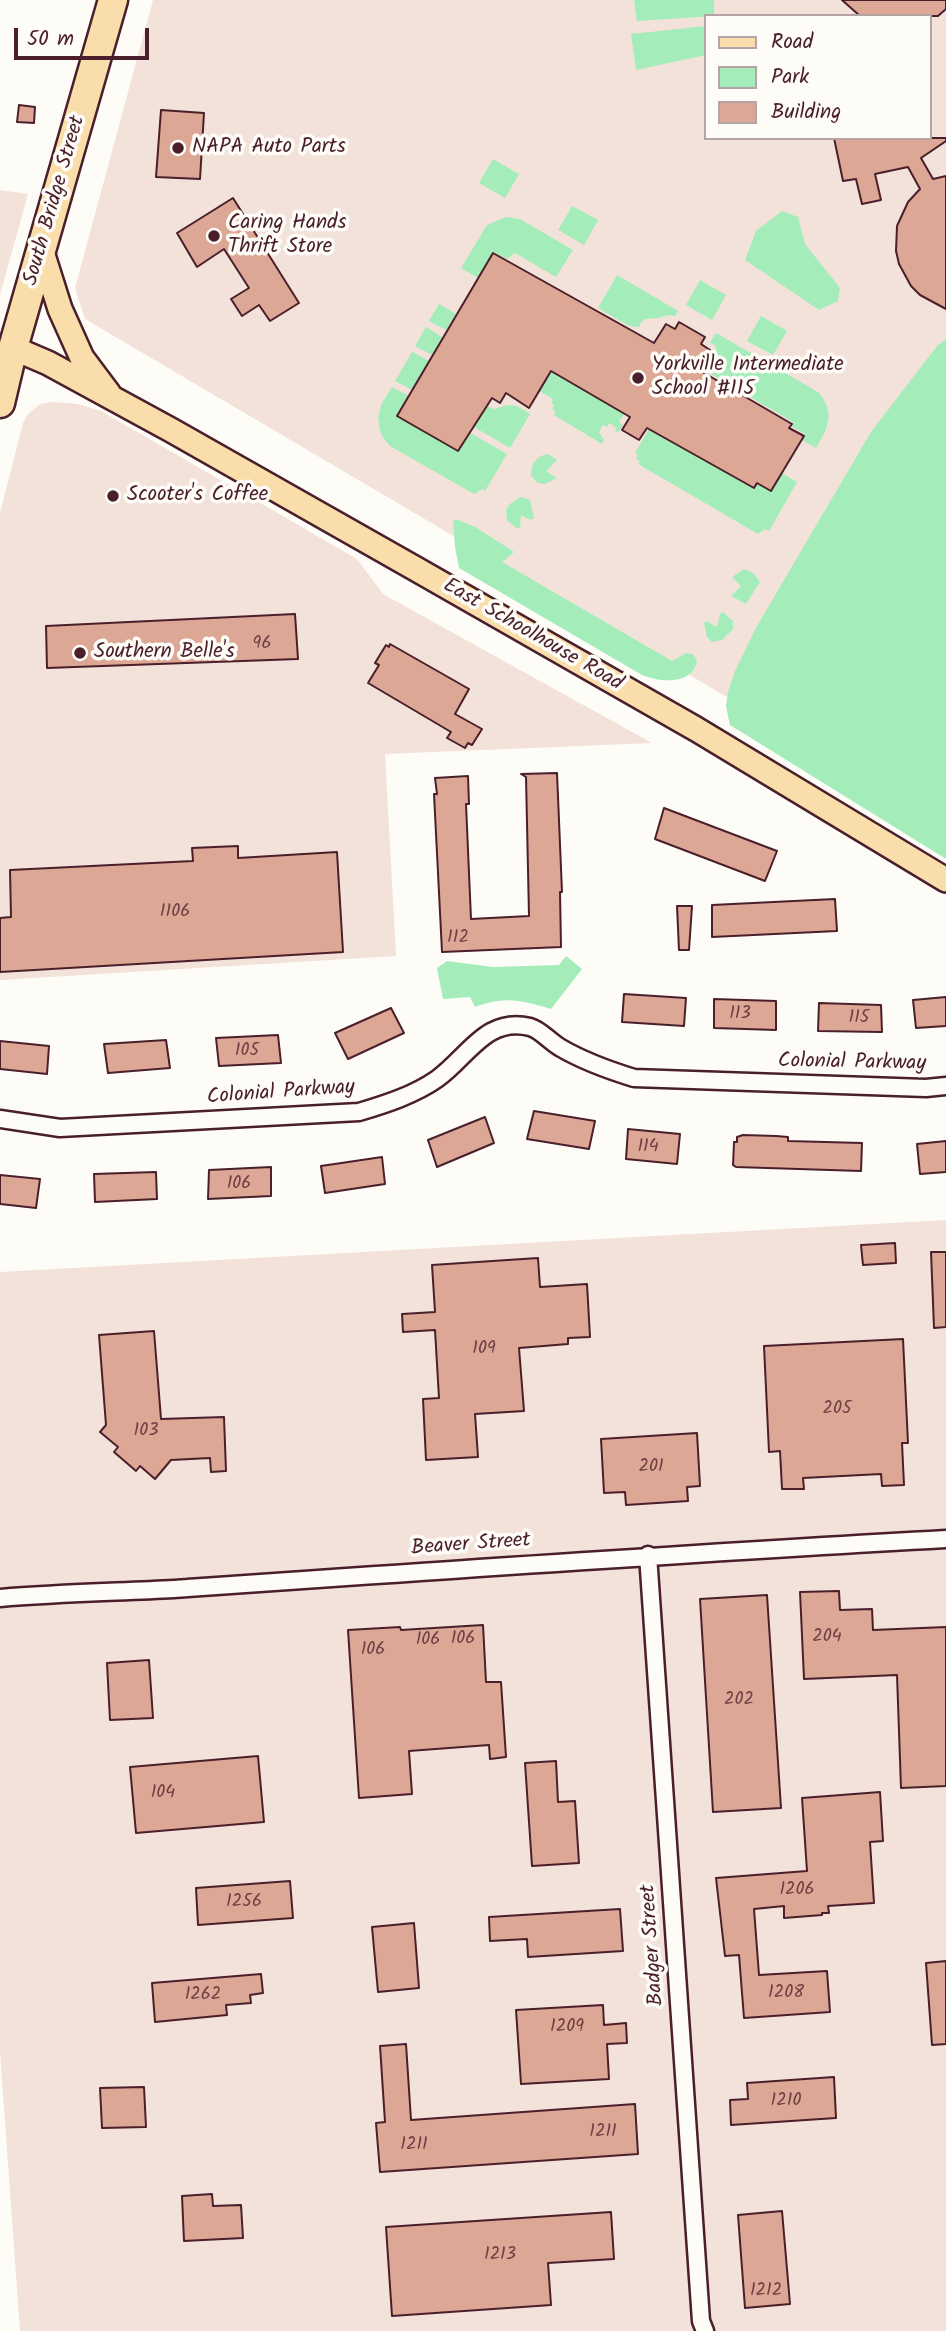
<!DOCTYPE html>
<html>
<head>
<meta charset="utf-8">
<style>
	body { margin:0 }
	#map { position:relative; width:946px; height:2331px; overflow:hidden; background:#fdfcf7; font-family:Kalam,sans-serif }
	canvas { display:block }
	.legend { position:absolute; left:704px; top:14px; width:228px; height:126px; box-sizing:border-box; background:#fdfcf7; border:2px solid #b5a4a5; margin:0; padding:9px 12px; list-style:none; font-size:21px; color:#4a1f2b }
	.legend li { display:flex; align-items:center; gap:14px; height:35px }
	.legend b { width:35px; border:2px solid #b5a4a5 }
	.scale { position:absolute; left:14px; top:28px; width:135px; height:32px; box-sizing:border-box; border:4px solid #4a1f2b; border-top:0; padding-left:9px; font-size:21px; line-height:24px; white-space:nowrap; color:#4a1f2b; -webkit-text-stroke:5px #fdfcf7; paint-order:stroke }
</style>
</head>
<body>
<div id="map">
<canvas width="946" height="2331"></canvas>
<ul class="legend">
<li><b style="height:9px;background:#f9deab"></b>Road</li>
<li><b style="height:19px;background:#a4edbb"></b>Park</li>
<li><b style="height:19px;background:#dda795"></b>Building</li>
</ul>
<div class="scale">50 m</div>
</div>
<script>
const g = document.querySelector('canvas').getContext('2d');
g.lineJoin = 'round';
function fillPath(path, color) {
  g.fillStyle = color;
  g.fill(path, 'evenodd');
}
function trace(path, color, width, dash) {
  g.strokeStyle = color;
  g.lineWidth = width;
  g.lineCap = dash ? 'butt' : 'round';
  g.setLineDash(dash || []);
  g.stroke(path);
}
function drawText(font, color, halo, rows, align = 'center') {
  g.font = font + ' Kalam,sans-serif';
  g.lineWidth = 7;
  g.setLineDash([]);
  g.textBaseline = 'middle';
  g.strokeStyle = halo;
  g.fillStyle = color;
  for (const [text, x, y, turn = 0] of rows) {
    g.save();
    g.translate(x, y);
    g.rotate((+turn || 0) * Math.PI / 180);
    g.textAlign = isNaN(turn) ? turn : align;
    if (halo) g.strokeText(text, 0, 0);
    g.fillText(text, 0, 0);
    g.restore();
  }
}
const built = new Path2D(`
	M153 0H946V826L85 319 75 288ZM706 16H930V138H706Z
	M0 190 28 194 0 295Z
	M54 402 78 404 101 411 357 559 383 594 652 743 385 754 396 956 0 980V513L23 423 28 414 40 404Z
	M946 1220V2331H20L0 2052V1272Z`);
const green = new Path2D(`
	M634 0H714V16L637 21Z
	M706 26V55L636 70 631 34Z
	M493 159 519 174 505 198 479 183Z
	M572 206 598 220 584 245 558 230Z
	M782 211 798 217 805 244 840 288 838 301 819 310 745 260 756 231Z
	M506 217 520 219 573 250 556 277 515 253 507 259 493 252 478 278 461 268 487 225Z
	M617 275 678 311 675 316C667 314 666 316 658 318 649 320 644 315 639 327L629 326 598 308Z
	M700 280 726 295 712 320 686 305Z
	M439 304 456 314 446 330 429 321Z
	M761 316 787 331 773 355 747 341Z
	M426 327 442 337 432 355 415 346Z
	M716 333 818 392C836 412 828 428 816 448L802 440 805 434 791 426 793 422 704 370 716 351V346L710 343Z
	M946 339V859L730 725 726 706 728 692 735 671 757 626 871 432 937 346Z
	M412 352 429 361 412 390 395 381Z
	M542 366 624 414 619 422 623 425 618 433 615 431 616 428 609 423 607 427 603 425 599 432 604 440 602 444 554 415 555 411 552 409 554 405 551 403 553 399 530 386Z
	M392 387 409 396 458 451 470 433 507 454 485 491 482 489 474 494 390 446 384 439 380 431 378 417 382 403Z
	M507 405 517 406 530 414 510 448 474 427 486 406 495 409Z
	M649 429 754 488 757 483 771 491 782 473 797 482 769 531 765 529 758 534 638 464 640 461 636 459 638 455 635 453Z
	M548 454 557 460 546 471 557 478 545 484 538 483 531 476C531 464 536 456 548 454Z
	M521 497 530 500 534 518 531 520 521 515 520 527 517 529 507 520 506 510 511 503Z
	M456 519 475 527 513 551V553L502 562 672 661 686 653 693 654 697 661C692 686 660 682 642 675L459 568 455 547 453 522Z
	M744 569 753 573 760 582 746 604 731 596 741 586 732 577Z
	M723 612 733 621V629L722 640 712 642 707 637 704 623 706 621 717 627 720 614Z
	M566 956 582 969 551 1009C521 1000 505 996 475 1007L470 997 443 999 437 968 447 961 493 967 559 965Z`);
const building = new Path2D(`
	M842 0H946V9L938 16H860Z
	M19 105 35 107 34 123 17 122Z
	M161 110 204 113 200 179 156 177Z
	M834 138H946V141L921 158 933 179 946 176V309L920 295 911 286 899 264 896 251 897 226 908 202 920 189 908 167 875 174 881 200 862 204 856 179 843 181Z
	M233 198 299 303 270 321 259 305 242 316 231 299 249 288 224 249 197 267 177 233Z
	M493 253 654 343 666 324 675 329 679 322 705 337 701 344 710 350 699 370 792 424 789 428 804 436 771 491 757 483 754 488 647 428 639 440 622 430 630 417 551 371 529 408 506 393 500 403 492 398 458 451 397 416Z
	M295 614 298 659 47 668 46 626Z
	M390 644 469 689 455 714 482 729 472 745 468 743 465 748 447 738 451 732 368 683 379 665 375 663 386 645 389 647Z
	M557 773 562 892H560L561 947 442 952 434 794H437L435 778 468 776 469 804H466L471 919 529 916 526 777 521 774Z
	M664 808 777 851 765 881 655 839Z
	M238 846V858L337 852 343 952 0 972V918L11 917 10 870 193 861 192 848Z
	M835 899 837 931 712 937V905Z
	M677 906H692L689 950H679Z
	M624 994 686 998 684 1026 622 1022Z
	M946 997V1026L916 1028 913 1000Z
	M714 999 776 1001V1030L714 1028Z
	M819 1003 881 1005 882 1032 818 1031Z
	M391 1008 404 1033 348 1059 335 1033Z
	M278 1035 281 1063 219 1066 216 1038Z
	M166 1040 170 1068 108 1073 104 1044Z
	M0 1041 49 1046 47 1074 0 1069Z
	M534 1111 595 1121 589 1149 527 1139Z
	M485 1117 494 1143 437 1167 428 1140Z
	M628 1129 680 1134 677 1164 626 1159Z
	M743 1135 776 1136 788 1137V1141L862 1143 861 1171 736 1167 733 1165 734 1142H737V1137Z
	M946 1141V1172L920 1174 917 1144Z
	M382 1157 385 1184 325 1193 321 1166Z
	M271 1167V1196L208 1199 209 1170Z
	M156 1172 157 1199 95 1202 94 1174Z
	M0 1175 40 1179 36 1208 0 1204Z
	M895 1243 896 1263 863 1265 861 1245Z
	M931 1252H946V1327L934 1328Z
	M538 1258 540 1287 587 1284 590 1337 568 1338V1344L519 1348 524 1411 475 1414 478 1457 426 1460 423 1399 439 1398 435 1330 403 1332 402 1314 435 1312 432 1265Z
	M154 1331 161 1419 224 1417 226 1471 211 1472 210 1458 171 1460 155 1479 140 1466 136 1471 114 1452 118 1447 100 1432 106 1425 99 1335Z
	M903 1339 908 1443H902L904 1485 882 1486 881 1474 803 1478 804 1489H782L780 1451 769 1452 764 1346Z
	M697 1433 700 1486 687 1487 688 1501 626 1505 625 1492 604 1493 601 1439Z
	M839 1591 840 1610 872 1609 873 1630 946 1627V1786L901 1788 897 1675 804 1679 800 1592Z
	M767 1595 781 1808 713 1812 700 1599Z
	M483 1625 486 1682H501L506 1757 490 1759 489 1745 409 1751 412 1794 359 1798 348 1630 400 1627 401 1630Z
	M149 1660 153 1718 110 1720 107 1663Z
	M258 1756 264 1822 136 1833 130 1767Z
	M556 1761 558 1802 575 1801 579 1863 532 1866 525 1763Z
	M880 1792 883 1841 870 1842 874 1903 828 1906 829 1913H822V1915L784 1918V1906L754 1909 759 1975 827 1971 830 2012 744 2018 739 1955 725 1956 716 1878 807 1871 802 1798Z
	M290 1881 293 1918 198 1925 196 1888Z
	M620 1909 623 1951 528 1957 527 1939 490 1941 489 1917Z
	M414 1923 419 1988 378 1992 372 1927Z
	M946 1961V2044L932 2045 926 1963Z
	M261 1974 263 1993 250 1995 251 2003 226 2005 227 2015 155 2022 152 1983Z
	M603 2005 604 2025 626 2023 627 2043 607 2044 609 2079 521 2084 516 2010Z
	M406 2044 411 2120 635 2104 638 2154 380 2172 376 2123 385 2122 380 2046Z
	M834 2077 836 2118 731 2125 730 2100 748 2099 747 2083Z
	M144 2087 146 2127 102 2128 100 2088Z
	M212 2194 213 2206 241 2205 243 2238 184 2241 182 2196Z
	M782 2211 790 2304 745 2308 738 2215Z
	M611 2212 614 2259 548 2263 551 2305 392 2316 386 2227Z`);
const street = new Path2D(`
	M0 1119 60 1128 359 1112C386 1104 414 1095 437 1079 468 1057 486 1016 530 1027 541 1030 550 1042 561 1048 585 1062 608 1070 634 1078L926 1088 946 1086
	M648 1555 701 2321 705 2331
	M0 1598C58 1593 116 1592 174 1589 432 1571 689 1553 946 1539`);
const primary = new Path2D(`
	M42 252 60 309 82 358 109 394
	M13 348 48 363 171 430 416 569 696 729 946 880`);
const highway = new Path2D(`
	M0 403 13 348 113 0`);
const markers = [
	[178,148,7,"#4a1f2b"],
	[214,236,7,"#4a1f2b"],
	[638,378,7,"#4a1f2b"],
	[113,496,7,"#4a1f2b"],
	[80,653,7,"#4a1f2b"]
];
const numberNames = [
	["96",262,645],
	["1106",175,913],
	["112",458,939],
	["113",740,1015],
	["115",859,1019],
	["105",247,1052],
	["114",648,1148],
	["106",239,1185],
	["109",484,1350],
	["205",837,1410],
	["103",146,1432],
	["201",651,1468],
	["204",827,1638],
	["106",463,1640],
	["106",428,1641],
	["106",373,1651],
	["202",739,1701],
	["104",163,1794],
	["1206",797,1891],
	["1256",244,1903],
	["1208",786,1994],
	["1262",203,1996],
	["1209",567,2028],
	["1210",786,2102],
	["1211",603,2133],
	["1211",414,2146],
	["1213",500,2256],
	["1212",766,2292]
];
const poiNames = [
	["NAPA Auto Parts",192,148],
	["Caring Hands",228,224],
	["Thrift Store",228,248],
	["Yorkville Intermediate",652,366],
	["School #115",652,390],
	["Scooter's Coffee",127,496],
	["Southern Belle's",94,653]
];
const streetNames = [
	["South Bridge Street",56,201,-74],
	["East Schoolhouse Road",532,636,30],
	["Colonial Parkway",852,1064,1],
	["Colonial Parkway",281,1094,-4],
	["Beaver Street",471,1546,-4],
	["Badger Street",654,1945,-94]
];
fillPath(built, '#f3e2da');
fillPath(green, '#a4edbb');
fillPath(building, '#dda795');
trace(building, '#4a1f2b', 2);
trace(street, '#4a1f2b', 21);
trace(primary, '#4a1f2b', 28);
trace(highway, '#4a1f2b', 33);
trace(street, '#fdfcf7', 16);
trace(primary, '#f9deab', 23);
trace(highway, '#f9deab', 28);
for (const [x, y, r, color] of markers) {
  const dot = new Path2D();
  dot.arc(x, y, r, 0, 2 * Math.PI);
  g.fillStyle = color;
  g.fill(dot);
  trace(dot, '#fdfcf7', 2.5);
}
drawText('18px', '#6f4146', null, numberNames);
drawText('21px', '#4a1f2b', '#fdfcf7', poiNames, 'left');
drawText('21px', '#4a1f2b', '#fdfcf7', streetNames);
</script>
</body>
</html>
